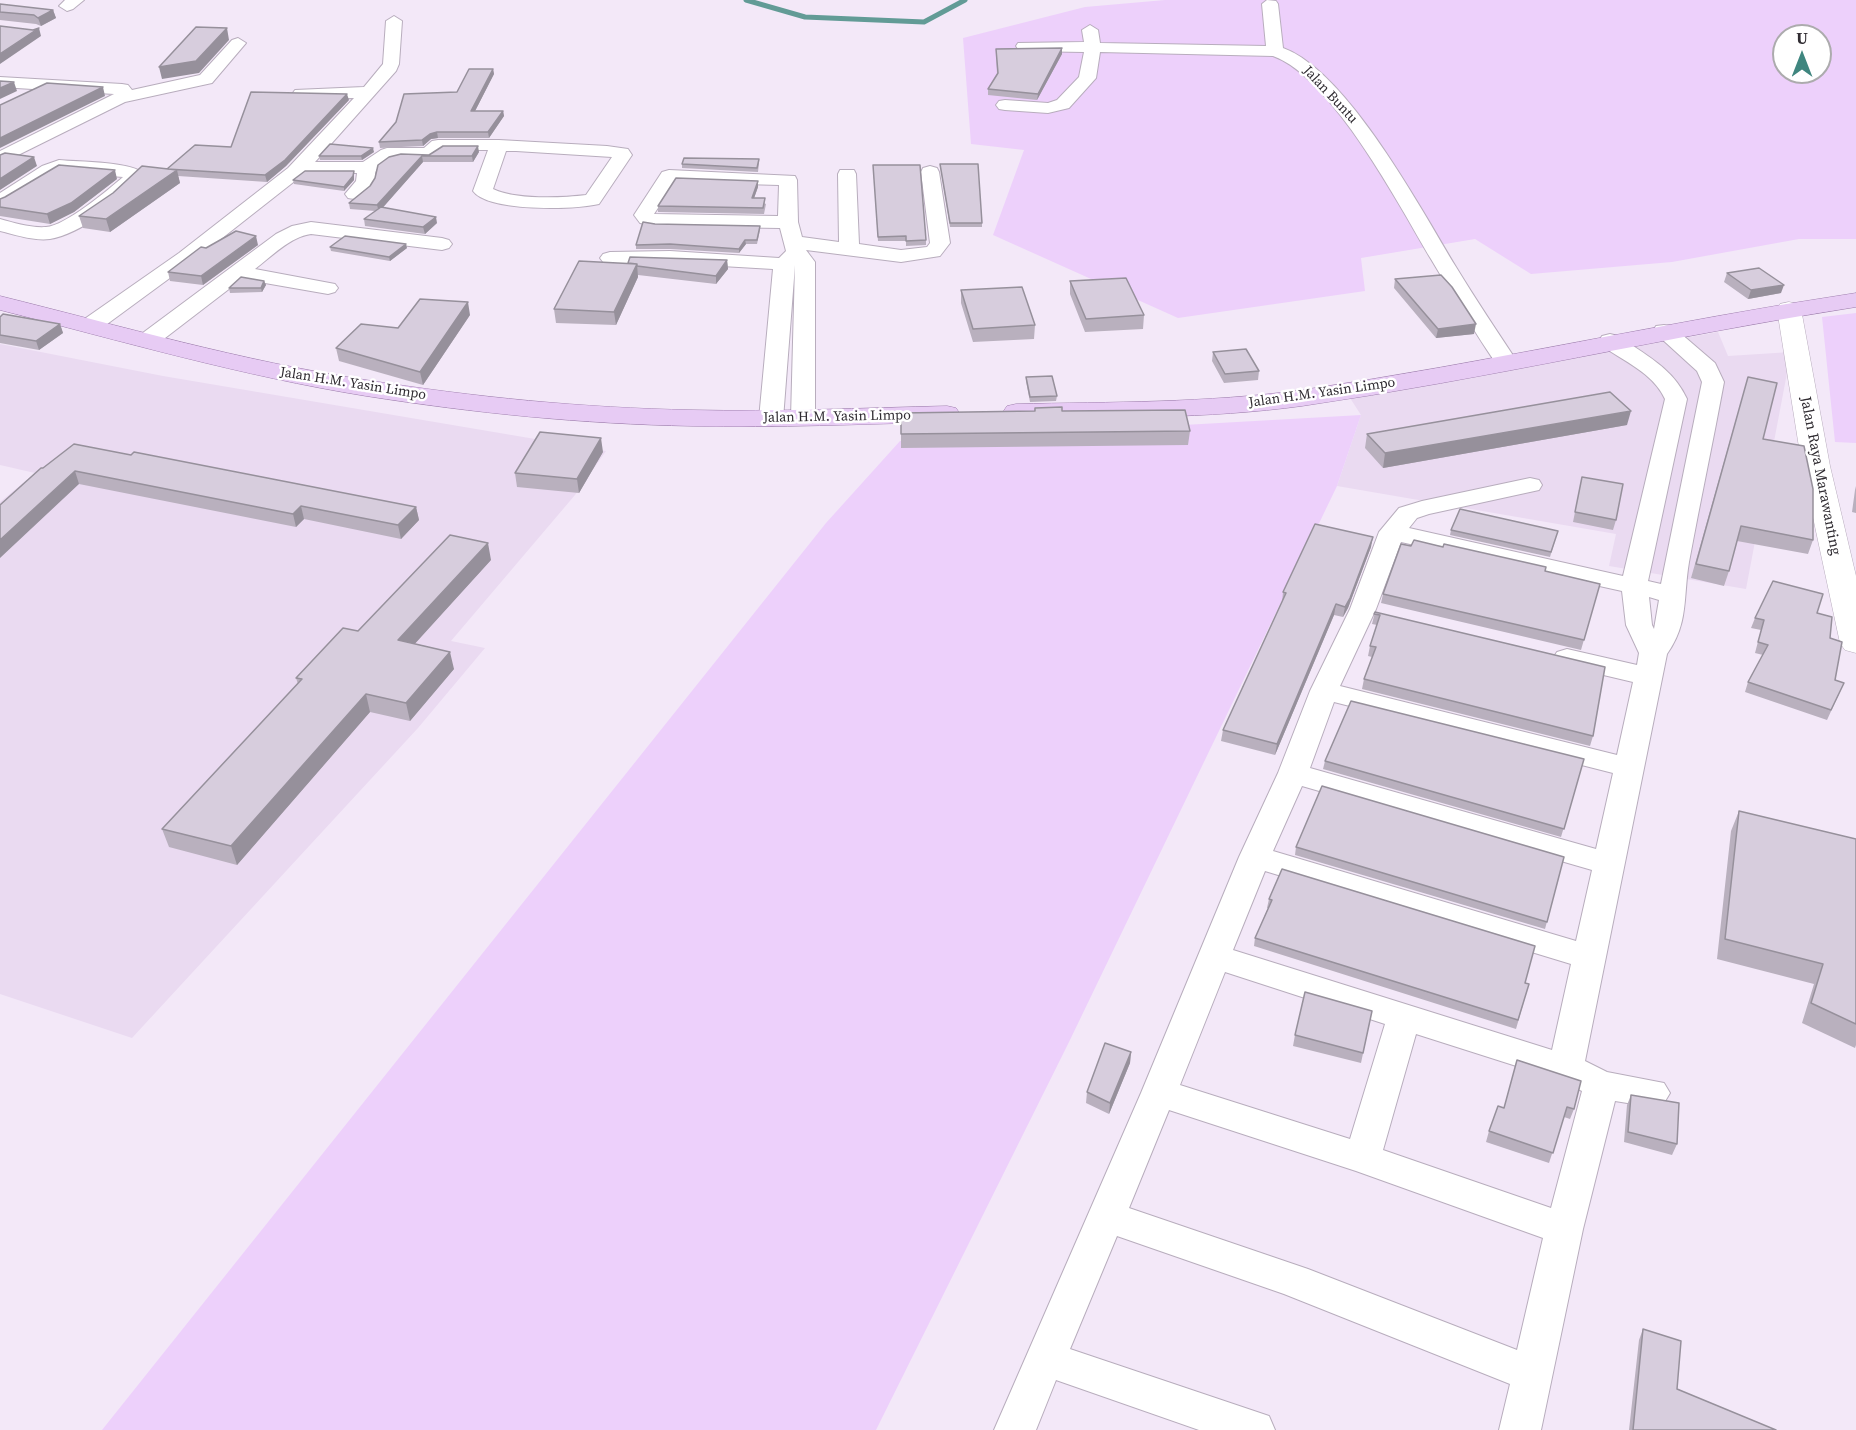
<!DOCTYPE html>
<html>
<head>
<meta charset="utf-8">
<style>
	body { margin:0 }
	#map { position:relative; width:1856px; height:1430px; overflow:hidden; background:#f3e8f8; font-family:"Source Serif 4",serif }
	canvas { display:block }
	.north { position:absolute; left:1772px; top:24px; width:60px; height:60px; box-sizing:border-box; background:#fff; border:2px solid #acabad; border-radius:50%; rotate:0deg; font-size:16px; font-weight:700; line-height:24px; text-align:center; color:#302c32 }
	.north::after { content:''; display:block; margin:auto; width:21px; height:27px; background:#3f867f; clip-path:polygon(50% 0,100% 100%,50% 72%,0 100%) }
</style>
</head>
<body>
<div id="map">
<canvas width="1856" height="1430"></canvas>
<div class="north">U</div>
</div>
<script>
const g = document.querySelector('canvas').getContext('2d');
g.lineJoin = 'round';
function fillPath(path, color) {
  g.fillStyle = color;
  g.fill(path, 'evenodd');
}
function trace(path, color, width, dash) {
  g.strokeStyle = color;
  g.lineWidth = width;
  g.lineCap = dash ? 'butt' : 'round';
  g.setLineDash(dash || []);
  g.stroke(path);
}
function drawText(font, color, halo, rows, align = 'center') {
  g.font = font + ' "Source Serif 4",serif';
  g.lineWidth = 5;
  g.setLineDash([]);
  g.textBaseline = 'middle';
  g.strokeStyle = halo;
  g.fillStyle = color;
  for (const [text, x, y, turn = 0] of rows) {
    g.save();
    g.translate(x, y);
    g.rotate((+turn || 0) * Math.PI / 180);
    g.textAlign = isNaN(turn) ? turn : align;
    if (halo) g.strokeText(text, 0, 0);
    g.fillText(text, 0, 0);
    g.restore();
  }
}
const built = new Path2D(`
	M1718 332 1728 356 1791 352 1746 589 1609 566 1616 534 1337 486 1361 415 1350 398Z
	M0 344 163 376 606 451 575 495 451 641 485 648 418 728 132 1038 0 994V502L35 473 0 465Z`);
const green = new Path2D(`
	M1165 0H1856V239H1799L1672 262 1531 274 1475 239 1361 258 1365 291 1178 318 993 235 1024 150 971 144 963 38 1085 7ZM1784 36H1820V72H1784Z
	M1856 313V443L1835 442 1822 317Z
	M1361 415 1337 486 1069 1042 876 1430H102L826 523 900 441Z`);
const stream = new Path2D(`
	M746 0 805 17 924 22 965 0`);
const minor = new Path2D(`
	M65 0H84L73 9 67 11 59 6Z
	M1267 0 1276 1 1278 4 1283 48C1347 71 1421 209 1456 267 1476 300 1497 331 1518 363L1515 368 1507 370 1499 368C1475 333 1453 296 1431 259 1399 205 1332 77 1273 56L1100 52 1096 78 1069 108 1048 113 1005 110 999 109 996 105 999 101 1005 100 1048 103 1057 100 1079 77 1084 52 1024 51 1018 49 1016 46 1018 43 1084 42 1082 30 1090 25 1098 30 1100 43 1266 46 1262 4Z
	M394 16 402 21 399 64 396 71 315 162H363L381 150 387 148H424L432 141 438 140H499L607 146 628 149 632 155 599 204C575 210 488 212 473 191L488 150H443C425 169 407 152 389 161 386 163 380 167 377 169 374 173 376 178 374 183 369 194 360 201 348 198L345 194 356 181 357 173H305L193 261 99 330 91 331 83 330 80 325 83 320 179 253 288 168 354 98 301 99 295 98 292 94 295 90 364 87 383 64 386 21ZM506 151H516L612 157 586 195C561 198 516 200 493 189Z
	M238 38 246 43 212 83 125 102 0 164V151L114 94 0 87V77L122 84 128 85 132 90 200 75 232 40Z
	M59 160C77 162 135 161 145 175 130 198 78 235 50 239 34 241 16 235 0 231V219C15 223 30 228 46 227 65 226 108 190 123 177L61 172 7 205 0 207V193L42 166Z
	M930 166 937 168 939 172 950 243 940 256 901 262 806 250 815 262V418L811 423 803 425 795 423 791 418 795 265 783 419 779 424 771 426 763 424 759 419 773 269 670 263 610 264 603 262 600 258 603 254 610 252 670 251 779 258 786 251 780 228 655 226 640 223 634 215 662 172 669 170 795 176 797 180 798 222 802 237 839 242 838 174 840 170H854L856 174 859 244 901 250 927 247 930 243 921 172 923 168ZM675 182 779 185 778 216 654 214Z
	M311 222 442 238 449 240 452 244 449 248 442 250 311 234C290 237 272 256 255 269L335 284 338 288 335 292 328 294 242 279 156 345 148 347 140 345 137 340 140 335 276 234 292 226Z
	M1664 325 1672 326 1715 363 1724 382C1713 442 1700 502 1689 562 1683 597 1689 623 1667 654L1585 1061 1607 1072 1664 1083 1670 1093 1664 1103 1652 1107 1615 1101 1583 1229 1541 1430H1499L1510 1384 1284 1294 1117 1236 1070 1349 1269 1416 1275 1430H1199L1056 1380 1036 1430H994L1141 1093 1239 857 1278 773 1310 691 1350 609 1379 532 1399 508 1422 501 1530 478 1539 480 1542 485 1539 490 1429 514 1417 518 1409 528 1623 576 1665 399C1653 373 1624 361 1602 346L1599 341 1602 336 1610 334 1618 336C1644 354 1673 368 1687 399L1648 581 1661 584 1702 382 1697 371 1653 331 1656 326ZM1401 542 1622 591 1626 625 1639 653 1637 665 1567 649 1557 652 1553 658 1557 664 1633 682 1617 755 1340 686 1376 609ZM1649 597 1659 600 1654 629 1652 625ZM1334 702 1613 773 1596 849 1310 768ZM1302 786 1592 870 1576 941 1273 851ZM1265 871 1571 964 1552 1050 1233 950ZM1225 972 1385 1024 1350 1139 1180 1085ZM1416 1034 1554 1078 1582 1091 1551 1208 1383 1150ZM1169 1110 1356 1171 1543 1238 1517 1350 1308 1269 1129 1208Z`);
const tertiary = new Path2D(`
	M1789 302 1798 304 1801 309 1830 466 1856 576V653L1845 650 1840 643 1802 466 1777 309 1780 304Z`);
const primary = new Path2D(`
	M1856 293V307C1670 336 1487 379 1302 406 1207 419 1111 417 1016 420L1007 418 1003 412 1007 406 1016 404C1111 402 1207 403 1302 390 1487 363 1670 321 1856 293Z
	M0 296C121 326 242 361 366 380 474 397 583 408 692 410 777 412 862 408 947 406L956 408 960 414 956 420 947 422C862 424 777 428 692 426 583 424 474 413 366 396 242 376 121 341 0 310Z`);
const wall = new Path2D(`
	M0 4 53 10 56 18 41 26 36 24 0 20Z
	M1062 48V54L1037 100 988 95V89L997 74 996 49Z
	M493 69 494 74 475 111H503L504 116 489 138H438L431 139 423 146 380 148 379 142Z
	M349 100 286 166 267 182 178 176 180 183 110 232 83 228 79 216 167 169 231 147Z
	M374 152 362 160H320L319 156Z
	M479 152 473 162H423L383 207 437 223 425 234 365 226 364 219 375 211 350 209 349 203 370 186 375 178 378 165 429 155Z
	M759 163 758 172 682 168V164Z
	M940 164 982 223V227H950Z
	M873 165 926 240V245L906 246V241H878Z
	M354 175V180L344 191 294 184 293 180Z
	M117 179 74 212 50 224 0 216V199Z
	M758 187 754 198 766 204 764 214 658 212V206Z
	M655 224 760 226V230L757 244H746L739 253 670 249H636V245Z
	M258 245 203 285 170 281 168 272 206 248Z
	M330 247 407 248 390 261 331 251Z
	M727 260 728 269 716 284 638 275V277L616 325 556 323 554 309 628 263Z
	M1727 273 1781 293 1748 299 1724 282Z
	M1395 279 1474 334 1436 338 1394 288Z
	M264 281 266 285 262 292 230 293 229 288Z
	M1070 281 1144 315 1143 329 1085 332 1070 294Z
	M961 290 1035 325 1034 339 973 342 961 303Z
	M470 315 423 385 339 361 336 348 398 328Z
	M0 317 60 324 63 333 39 350 0 343Z
	M1213 352 1259 371 1258 380 1224 383 1212 361Z
	M1026 377 1057 396 1056 401 1030 402 1026 381Z
	M1748 377 1763 439 1813 540 1808 554 1737 541 1729 571 1724 586 1691 578Z
	M1035 408 1062 411 1190 431 1188 445 901 448V413L1034 411Z
	M1627 425 1383 468 1365 448 1367 434Z
	M603 452 579 493 517 487 515 473Z
	M131 455 416 507 419 520 401 539 304 519 296 527 79 484 43 468Z
	M1582 477 1616 520 1613 530 1573 522Z
	M1856 486V513L1852 512 1855 490Z
	M1451 530 1558 531 1550 557 1450 535Z
	M1371 547 1348 608 1343 617 1334 615 1275 755 1221 741 1223 730 1282 603 1283 592Z
	M491 560 414 644 454 669 410 721 370 712 237 865 169 847 162 829 298 684 296 678 358 631Z
	M1545 571 1600 584 1581 650 1381 603 1383 594Z
	M1375 612 1593 736 1590 746 1362 689 1364 679 1372 657 1368 656 1370 646 1377 625 1372 624Z
	M1817 613 1830 638 1835 680 1844 683 1827 720 1745 692 1748 682 1763 655 1755 653 1761 630 1751 628 1755 618Z
	M1584 759 1561 837 1323 769 1325 761Z
	M1739 811 1856 839V1045L1855 1048 1802 1023 1814 984 1717 959 1731 831Z
	M1296 847 1564 857 1545 929 1295 855Z
	M1269 899 1529 984 1516 1029 1254 946 1255 938 1268 908H1267Z
	M1372 1011 1361 1063 1293 1046 1295 1035Z
	M1131 1052 1130 1063 1109 1114 1086 1103 1087 1092Z
	M1517 1060 1574 1109 1570 1119 1564 1117 1549 1163 1486 1142 1489 1131 1504 1108Z
	M1631 1095 1677 1144 1672 1155 1624 1142 1627 1105Z
	M1643 1329 1677 1389 1776 1430H1629L1639 1340Z`);
const shadedWall = new Path2D(`
	M53 10 56 18 41 26 38 18Z
	M39 28 41 36 0 64V54Z
	M227 28 229 40 199 73 162 79 159 67Z
	M1062 48V54L1037 100 1038 94Z
	M493 69 494 74 472 117 471 111Z
	M14 82 17 91 0 99V88Z
	M103 87 105 96 0 148V138Z
	M347 94 349 100 286 166 267 182 265 175Z
	M503 111 504 116 489 138 488 132Z
	M437 132 438 138 431 139 423 146 422 140 430 134Z
	M478 146 479 152 473 162 472 156Z
	M373 148 374 152 362 160 361 156Z
	M422 156 423 162 379 212 377 205Z
	M34 157 37 166 0 190V179Z
	M115 170 117 179 74 212 50 224 47 214Z
	M177 170 180 183 110 232 106 219Z
	M354 171V180L344 191V187Z
	M758 181V187L752 204V198Z
	M436 217 437 223 425 234 423 227Z
	M256 236 258 245 203 285 201 276Z
	M745 240 746 244 739 253V249Z
	M406 244 407 248 390 261 389 257Z
	M727 260 728 269 716 284V276Z
	M637 264 638 277 616 325 614 312Z
	M264 281 266 285 262 292 261 288Z
	M1784 285 1781 293 1748 299 1751 290Z
	M468 302 470 315 423 385 420 372Z
	M60 324 63 333 39 350 36 341Z
	M1476 324 1474 334 1436 338 1438 329Z
	M1631 411 1627 425 1383 468 1385 453Z
	M601 438 603 452 579 493 577 479Z
	M75 471 79 484 0 558V540Z
	M301 506 304 519 296 527 293 514Z
	M416 507 419 520 401 539 398 525Z
	M1373 537 1371 547 1348 608 1343 617 1345 607Z
	M488 543 491 560 402 658 398 640Z
	M1336 604 1334 615 1275 755 1277 744Z
	M450 652 454 669 410 721 406 703Z
	M366 694 370 712 237 865 231 846Z
	M1131 1052 1130 1063 1109 1114 1110 1103Z`);
const building = new Path2D(`
	M0 4 53 10 38 18 34 15 0 12Z
	M0 26 33 30 39 28 0 54Z
	M196 27 227 28 196 61 159 67Z
	M1062 48 1038 94 988 89 998 73 996 49Z
	M469 69H493L471 111H503L488 132H437L430 134 422 140 379 142 396 122 404 94 457 92Z
	M0 81 14 82 0 88Z
	M47 83 103 87 0 138V105Z
	M251 92 347 94 285 160 265 175 167 169 195 145 231 147Z
	M330 144 373 148 361 156H319Z
	M443 146H478L472 156H422L377 205 349 203 370 186 375 178 378 165 389 157 401 154 429 155Z
	M5 153 34 157 0 179V155Z
	M684 158 759 159 757 168 682 164Z
	M940 164H978L982 223H950Z
	M59 165 115 170 71 203 47 214 0 207V199L5 197Z
	M873 165H920L926 240 906 241V236L878 237Z
	M142 166 177 170 106 219 79 216 113 193Z
	M305 171H354L353 176 344 187 293 180Z
	M676 178 758 181 752 198H765L763 208 658 206Z
	M381 207 436 217 423 227 364 219Z
	M643 222 655 224 760 226 757 240H745L739 249 670 244 636 245Z
	M236 231 256 236 201 276 168 272 201 247 206 248Z
	M345 236 406 244 389 257 330 247Z
	M630 257 727 260 716 276 637 266V264L628 263Z
	M579 261 637 264 614 312 554 309Z
	M1759 268 1784 285 1751 290 1727 273Z
	M1441 275 1452 287 1476 324 1438 329 1395 279Z
	M241 277 264 281 261 288H229Z
	M1126 278 1144 315 1086 319 1070 281Z
	M1022 287 1035 325 973 329 961 290Z
	M420 299 468 302 420 372 336 348 361 324 398 328Z
	M3 314 60 324 36 341 0 335V317Z
	M1246 349 1259 371 1225 374 1213 352Z
	M1052 376 1057 396 1030 397 1026 377Z
	M1748 377 1777 383 1763 439 1804 446 1813 489V540L1741 526 1729 571 1696 564Z
	M1610 392 1631 411 1385 453 1367 434Z
	M1062 407V411L1185 410 1190 431 901 434V413L1035 411V408Z
	M540 432 601 438 577 479 515 473Z
	M74 444 131 455 134 452 416 507 398 525 301 506 293 514 75 471 0 540V505L41 468H43Z
	M1582 477 1623 484 1616 520 1575 512Z
	M1460 509 1558 531 1551 552 1451 530Z
	M1315 524 1373 537 1350 598 1345 607 1336 604 1277 744 1223 730 1286 593 1283 592Z
	M450 535 488 543 398 640 450 652 406 703 366 694 231 846 162 829 302 679 296 678 343 628 358 631Z
	M1414 540 1443 547 1444 544 1546 567 1545 571 1600 584 1584 640 1383 594 1401 544 1411 546Z
	M1773 581 1823 594 1817 613 1832 617 1830 638 1842 642 1835 680 1844 683 1831 710 1748 682 1768 645 1758 642 1764 620 1755 618Z
	M1375 612 1605 667 1593 736 1364 679 1376 647 1370 646 1380 615 1374 614Z
	M1351 701 1584 759 1564 829 1325 761Z
	M1322 786 1564 857 1547 922 1296 847Z
	M1739 811 1856 839V1024L1811 1003 1823 964 1725 939Z
	M1282 869 1535 946 1525 983 1529 984 1518 1020 1255 938 1272 900 1269 899Z
	M1305 992 1372 1011 1363 1053 1295 1035Z
	M1105 1043 1131 1052 1110 1103 1087 1092Z
	M1517 1060 1581 1081 1574 1109 1567 1107 1553 1153 1489 1131 1498 1106 1504 1108Z
	M1631 1095 1679 1103 1677 1144 1628 1132Z
	M1643 1329 1681 1341 1677 1389 1776 1430H1633Z`);
const farStreetnames = [
	["Jalan Buntu",1330,95,47],
	["Jalan H.M. Yasin Limpo",353,384,9],
	["Jalan H.M. Yasin Limpo",1322,393,-8],
	["Jalan H.M. Yasin Limpo",837,417,-1]
];
const streetNames = [
	["Jalan Raya Marawanting",1820,476,79]
];
fillPath(built, '#eadaf1');
fillPath(green, '#edd0fb');
trace(stream, '#629b96', 5);
trace(minor, '#b8adbd', 2);
trace(tertiary, '#b8adbd', 1);
trace(primary, '#9d7dac', 1);
fillPath(minor, '#fff');
fillPath(tertiary, '#fff');
fillPath(primary, '#e7cbf4');
fillPath(wall, '#b9b0be');
fillPath(shadedWall, '#96909b');
fillPath(building, '#d7cddd');
trace(building, '#96909b', 1.5);
drawText('14px', '#302c32', '#fff', farStreetnames);
drawText('15px', '#302c32', '#fff', streetNames);
</script>
</body>
</html>
